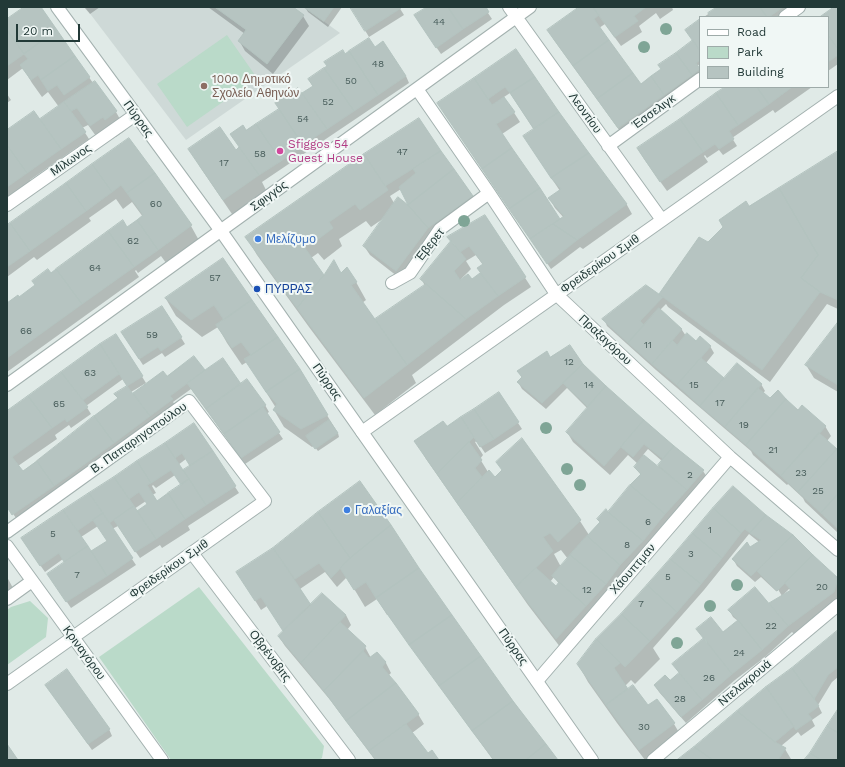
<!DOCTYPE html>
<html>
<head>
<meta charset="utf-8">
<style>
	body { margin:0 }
	#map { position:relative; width:845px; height:767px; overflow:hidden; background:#e0eae7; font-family:"Work Sans",sans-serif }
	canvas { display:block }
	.frame { position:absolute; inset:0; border:8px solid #223937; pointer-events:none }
	.legend { position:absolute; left:699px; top:16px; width:130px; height:72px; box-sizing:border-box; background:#f0f7f5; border:1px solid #9eaba9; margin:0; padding:5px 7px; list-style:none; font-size:12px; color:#223937 }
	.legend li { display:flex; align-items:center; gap:8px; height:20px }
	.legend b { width:20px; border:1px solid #9eaba9 }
	.scale { position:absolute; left:16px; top:24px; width:64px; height:18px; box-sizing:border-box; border:2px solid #223937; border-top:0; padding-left:5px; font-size:12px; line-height:14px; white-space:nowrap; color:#223937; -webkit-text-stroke:3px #f0f7f5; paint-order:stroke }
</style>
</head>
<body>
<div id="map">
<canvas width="845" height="767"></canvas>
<div class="frame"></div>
<ul class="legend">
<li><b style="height:5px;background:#fff"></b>Road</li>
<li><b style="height:11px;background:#badac9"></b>Park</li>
<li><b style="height:11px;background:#b6c4c1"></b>Building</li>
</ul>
<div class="scale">20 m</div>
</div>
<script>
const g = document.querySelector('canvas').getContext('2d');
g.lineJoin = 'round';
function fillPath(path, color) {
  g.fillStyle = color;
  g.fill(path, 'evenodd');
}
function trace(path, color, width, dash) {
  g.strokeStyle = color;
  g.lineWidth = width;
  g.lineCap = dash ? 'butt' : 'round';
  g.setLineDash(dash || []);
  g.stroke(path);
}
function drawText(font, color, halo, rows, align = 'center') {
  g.font = font + ' "Work Sans",sans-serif';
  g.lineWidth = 4;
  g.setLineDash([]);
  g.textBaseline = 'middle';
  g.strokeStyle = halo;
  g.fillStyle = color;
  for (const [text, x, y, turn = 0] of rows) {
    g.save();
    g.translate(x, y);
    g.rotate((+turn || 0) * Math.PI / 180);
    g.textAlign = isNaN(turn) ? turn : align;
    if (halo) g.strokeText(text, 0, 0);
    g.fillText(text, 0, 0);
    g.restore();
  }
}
const built = new Path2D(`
	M85 7H304L340 33 186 140Z`);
const green = new Path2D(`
	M227 35 257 78 187 127 157 84Z
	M199 587 324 746 322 758 319 760H171L99 657Z
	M30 601 48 618 46 637 7 665V610L11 607Z`);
const shadow = new Path2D(`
	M26 7H40L93 83 116 112 126 130 116 137 114 134 101 143 88 125 82 128 89 139 30 180 32 183 7 201V131L39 121 59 107 48 92 42 97 32 83 23 68 7 80V21Z
	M84 7H100L90 14Z
	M208 7H291L303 16 309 26 273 74 245 51 240 42 245 34Z
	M305 7H342L328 27 308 12Z
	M351 7H399L404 15 369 37Z
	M429 7H484L492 19 441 54 419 22Z
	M581 7H672L673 10 660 19 656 13 639 26 642 32 621 46 605 24 599 28 640 85 662 69 693 41 700 20V64L697 66 700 70V73L622 134 554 40 548 30Z
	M718 7H795L781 17H704Z
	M836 7H838V64L828 71V17H821Z
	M374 48 406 76 409 83 262 182 268 194 234 217 200 167 190 149 235 151 240 148 246 132 313 87 309 80 345 55Z
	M516 51 558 113 627 205 632 214 583 249 580 247 551 269 444 113ZM510 93 534 130 530 146 560 191 549 198 555 208 564 218 560 220 502 134 520 122 504 97Z
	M727 87H812L775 113 773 110 732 138 737 146 723 155 719 150 707 158 705 155 704 156 708 162 667 191 644 159 638 149Z
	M7 94 11 100 7 103Z
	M419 120 440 152 473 196 476 202 431 235 402 280 370 255 364 246 384 218 371 227 366 221 339 239 342 246 324 260 318 253 311 258 324 277 341 274 356 282 366 300 362 303 377 323 425 286 422 280 485 216 531 287 504 305 412 375 416 383 375 415 309 327 257 255 247 238ZM401 189 411 208 394 203 390 196ZM476 255 483 265 481 273 472 281H459L471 269 466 261Z
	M128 139 191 226 201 244 169 267 161 256 138 273 136 270 135 271 139 277 7 372V304L19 298 50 274 127 228 143 217 132 202 123 209 116 199 89 218 91 221 37 260 34 257 7 277V226Z
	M838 152V309L827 304 770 382 668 307 666 304 660 310 682 330 686 336 696 343 710 346 714 353 706 363 724 379 761 384 765 391 763 393 770 400 798 411 825 426 831 436 827 441 837 450H838V533L805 502 803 498 788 484 787 485 753 455 751 451 656 370 607 326 604 319 646 286 663 298 660 294 709 244 749 207Z
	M223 259 299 370 338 433 339 437 318 451 314 446 312 447 284 427 274 410 276 408 247 362 242 365 227 343 218 327 202 337 176 316 166 299Z
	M162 307 185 344 165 357 162 353 143 365 126 339Z
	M838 323V392L814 378 806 365Z
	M116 335 146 383 131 392 133 395 163 372 167 377 204 371 241 385 265 405 269 412 266 414 283 439 245 464 191 389 173 402 176 406 19 524 15 519 16 518 7 505V412L100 345ZM123 379 128 386 116 394 118 399 22 472 18 466 57 439 55 435 69 425 71 428 91 414 86 406Z
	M550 359 583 364 605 387 703 471 707 477 589 613 595 624 567 656 528 605 426 459 416 441 447 428 499 394 522 429 485 453 477 441 475 442 483 455 480 459 488 472 495 479 502 471 522 440 580 521 589 535 600 523 598 519 608 514 641 475 635 468 638 464 628 455 610 475 573 442 567 432 588 409 567 388 546 409 522 389 518 382 522 378 518 371ZM648 449 662 461 658 467 643 455ZM561 550 568 559 561 567 554 554ZM554 577 559 584 556 588 550 582Z
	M194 424 239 493 188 526 190 530 162 548 160 545 140 558 118 526 112 529 136 565 71 608 52 580 65 563 63 559 45 572 26 545ZM186 459 191 467 183 472 178 465ZM175 475 182 485 156 502 152 495 156 493 152 486 153 485 156 488ZM146 501 148 505 137 512 134 509ZM98 526 108 541 91 552 81 537Z
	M319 512 480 657 557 760H493L388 615H387L377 599 365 607 347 577 337 587 325 572 300 589 311 606 346 615 351 625 347 630 365 647 371 658 377 653 386 663 391 673 388 676 418 714 424 724 412 733 428 755 438 760H375L331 701 285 646 279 637 284 631 267 606 261 610 238 573 274 548Z
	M765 516 792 536 837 579 838 603 795 635 792 632 765 657 735 680 686 723 659 692 655 686 670 682 680 674 673 664 722 633 738 621 733 617 729 610 769 605 782 596 776 586 774 587 777 592 761 577 755 582 737 566 733 559 759 542 749 534 704 590 653 648 660 659 635 684 631 680 625 686 628 690 648 707 674 724 684 741 659 760H645L617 723 588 682 578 664 597 640 622 614 671 560ZM789 589 791 591 783 595Z
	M7 577 13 588 7 592Z
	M838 631V677L832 682 818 705 822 713 812 720 815 726 801 736 798 732 781 746 785 749 791 759 790 760H679L793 669Z
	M50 691 109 729 112 736 92 750Z`);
const building = new Path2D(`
	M24 7H41L57 30 24 54 7 30V19Z
	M215 7H293L304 15 267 64 238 41 246 30Z
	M304 7H334L324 21Z
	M350 7H400L401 8 365 31Z
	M427 7H448L463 29 436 48 414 15Z
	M448 7H486L489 12 463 29Z
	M579 7H593L599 15 594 19 609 40 573 66 547 30Z
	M593 7H646L634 16 638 21 615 37Z
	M717 7H760L767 17H710L708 13Z
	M760 7H783L769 17H767Z
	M834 7H838V49L828 35V17H820Z
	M700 19V51L685 30Z
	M7 30 24 54 7 66Z
	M57 30 75 56 41 80 38 75 31 80 20 65 28 59 24 54Z
	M828 35 838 49V55L828 62Z
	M369 38 375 47 383 41 406 76 378 95 349 51Z
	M609 40 633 73 597 99 573 66Z
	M693 40 700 51V60L696 63 700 69 692 75 676 53Z
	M516 49 535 77 510 93 505 87 488 99 474 78Z
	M343 50 345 54 349 51 378 95 354 111 324 68 327 66 324 62Z
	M676 53 692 75 664 95 651 76 661 69 658 65Z
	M75 56 90 77 64 95 57 85 48 91 41 80Z
	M324 68 354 111 327 129 302 93 313 86 308 79Z
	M633 73 641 84 651 76 664 95 618 128 597 99Z
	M535 77 559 112 534 129 510 93Z
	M474 78 492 105 504 97 515 112 496 124 512 148 482 169 437 103Z
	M95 81 117 111 105 120 103 117 90 126 77 108 71 111 64 102Z
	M725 87H757L769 104 738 125 716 93Z
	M757 87H792L769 104Z
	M298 88 327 129 303 145 275 103Z
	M716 93 738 125 729 131 734 139 719 149 715 144 703 152 680 119Z
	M64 102 86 132 61 149 40 119Z
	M279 109 303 145 281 161 256 124Z
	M34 111 61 149 27 173 7 145V130Z
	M559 112 589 153 551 178 523 136Z
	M419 118 441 151 385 186 364 154Z
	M680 119 703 152 660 182 637 148Z
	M256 124 281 161 259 175 230 134 243 125 246 130Z
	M220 127 236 150 239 147 259 175 223 200 188 149Z
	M129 138 155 173 127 193 121 185 112 192 92 164Z
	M7 145 27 173 7 187Z
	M512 148 540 188 509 209 482 169Z
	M441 151 454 169 408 205 399 187 416 173 413 169Z
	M838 151V300L820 292 801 278 818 255 779 188Z
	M589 153 627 204 577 240 553 224 564 216 548 198 561 189 551 178Z
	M364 154 388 190 360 210 355 204 329 222 333 228 313 243 307 236 300 241 324 275 297 308 245 237Z
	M92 164 112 192 86 211 66 183Z
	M454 169 473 196 428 228 408 205Z
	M155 173 192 225 158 250 137 220 143 215 127 193Z
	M66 183 86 211 30 251 10 223Z
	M540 188 560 219 530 239 509 209Z
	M779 188 818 255 801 278 820 292 762 370 659 294 699 237 708 242 723 227 719 220 746 201 749 206Z
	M398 197 408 205 428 228 396 271 363 246Z
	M485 215 526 277 498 296 477 268 483 264 469 246 460 252 447 237Z
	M123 220 127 227 137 220 158 250 134 267 108 231Z
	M10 223 30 251 7 267V225Z
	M553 224 577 240 547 264 530 239Z
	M108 231 134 267 82 304 56 269Z
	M451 241 466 259 454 271 460 280 468 274 472 279 480 273 498 296 466 319 426 284 420 279Z
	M223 258 252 300 224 320 214 305 191 320 165 298Z
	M334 260 341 273 347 267 357 282 351 285 407 365 364 398 297 308 324 275Z
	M48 269 51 273 56 269 82 304 7 358V303L18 295 19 297 35 285 32 281Z
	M426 284 466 319 407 365 375 319Z
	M646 285 663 297 640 321 644 325 628 343 602 319Z
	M252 300 278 337 251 355 241 342 232 348 216 325Z
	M162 306 182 337 161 351 158 347 139 359 121 332Z
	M659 308 682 329 652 364 628 343Z
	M838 322V385L805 365Z
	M687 333 696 341 700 336 711 346 677 385 652 364 672 340 677 345Z
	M116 334 143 376 127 386 100 344Z
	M278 337 300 369 266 392 244 359 251 355Z
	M100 344 119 374 83 400 61 372Z
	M570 345 583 364 542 403 517 382 522 377 517 371 547 351 550 357Z
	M194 356 205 370 170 396 173 399 150 416 133 393 163 371 167 376Z
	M223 358 241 384 206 409 187 383 205 370Z
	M701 358 724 378 700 406 677 385Z
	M737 363 762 384 725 427 700 406Z
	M583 364 606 386 588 407 563 383Z
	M300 369 328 415 301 429 273 410 277 404 266 392Z
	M61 372 88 407 67 422 65 419 52 428 28 396Z
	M247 379 266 405 224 434 206 409Z
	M127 386 150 416 114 443 94 416 118 398 114 394Z
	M606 386 644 420 604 466 566 432Z
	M758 388 770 398 778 390 786 399 746 445 725 427Z
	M499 392 519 422 494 439 474 409Z
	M28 396 52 428 12 457 23 471 37 461 54 486 12 515 7 507V411Z
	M786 399 798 410 802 405 826 426 781 476 746 445Z
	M263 407 280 432 241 458 224 434Z
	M474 409 494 439 480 447 461 417Z
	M94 416 114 443 54 486 37 461Z
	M461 417 474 437 437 474 414 441 443 421 447 426Z
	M329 420 338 433 315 449 306 436Z
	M644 420 674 446 663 459 644 444 633 457 621 447Z
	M194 423 213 451 190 466 182 453 175 458 165 443Z
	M819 433 837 449 798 492 781 476Z
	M522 438 581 520 558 542 550 533 543 537 553 551 516 587 457 503 489 470 495 477 502 470 496 462Z
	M469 442 482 460 475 468 482 477 457 503 437 474Z
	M165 443 189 479 181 485 171 470 151 483 137 461Z
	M674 446 704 470 687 490 658 465Z
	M838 448V494L821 513 798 492Z
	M213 451 236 486 206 505 183 470Z
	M644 455 687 490 665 514 630 485 641 474 634 467Z
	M137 461 151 483 147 485 157 501 168 493 185 519 156 539 137 511 147 504 139 492 129 499 114 477Z
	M114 477 134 506 109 523 89 493Z
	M189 479 206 505 185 519 168 493Z
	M360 481 391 525 350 558 318 512Z
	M630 485 665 514 643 541 608 512Z
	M733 486 766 515 750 533 745 529 741 533 713 508Z
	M89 493 103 513 77 531 63 510Z
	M838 494V529L821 513Z
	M134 506 156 539 135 552 114 520Z
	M713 508 741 533 722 558 692 533Z
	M606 509 608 512 643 541 620 565 587 536 600 522 597 519Z
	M63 510 88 546 64 562 59 553 40 566 21 538Z
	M318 512 350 558 331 578 319 563 295 579 273 548Z
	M103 513 133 558 107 576 91 551 107 541 93 520Z
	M766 515 793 535 751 576 732 559 747 542 750 547 761 540 750 533Z
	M391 525 419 568 376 598 366 582 354 590 340 568 350 558Z
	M692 533 722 558 701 584 670 559Z
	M793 535 813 555 777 591 757 571Z
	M587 536 620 565 606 584 570 555Z
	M88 546 107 576 66 602 47 574Z
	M273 548 311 605 283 631 261 597 255 601 236 572Z
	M570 555 606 584 586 606 552 576Z
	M813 555 838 578 834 592 788 626 769 603 791 590 785 583Z
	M670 559 701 584 677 612 647 585Z
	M419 568 452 615 409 645 376 598Z
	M536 568 556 586 559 582 586 606 556 639 516 587Z
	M647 585 677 612 650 641 621 614Z
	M755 587 788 626 762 650 738 620 728 610Z
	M322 593 346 615 301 663 278 636Z
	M621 614 650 641 625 667 596 639Z
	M452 615 481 656 439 686 409 645Z
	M711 617 723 632 738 620 762 650 732 674 696 629Z
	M340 622 366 646 363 651 324 691 301 663Z
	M838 630V667L828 675 814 699 792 668Z
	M704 638 732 674 702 700 672 664Z
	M596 639 620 663 614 668 628 689 606 705 577 664Z
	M363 651 369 658 377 652 386 662 382 667 396 683 346 721 324 691Z
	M481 656 513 701 472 731 439 686Z
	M792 668 819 706 808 714 812 719 796 730 766 687Z
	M67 669 110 729 88 744 45 685Z
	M679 673 702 700 681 717 654 685 665 675 670 680Z
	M396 683 419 714 369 751 346 721Z
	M633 685 648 705 657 699 675 723 639 750 606 705Z
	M766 687 794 726 775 742 737 711Z
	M513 701 546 744 526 760H494L472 731Z
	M838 709V733L827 726Z
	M737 711 775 742 786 748 778 760H713L694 747Z
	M406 724 428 753 432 750 439 760H376L369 751Z
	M827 726 838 733V760H821L810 753Z
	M7 744 18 760H7Z
	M546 744 558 760H526Z
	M694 747 713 760H677Z
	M810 753 821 760H804Z`);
const pedestrian = new Path2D(`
	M73 637 162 760`);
const minor = new Path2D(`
	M509 7 662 220
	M785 17 799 7
	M417 89 489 193 556 294 730 457 838 550
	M608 146 700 79
	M7 205 135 115
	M392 283 410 273 440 229 489 193
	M7 385 530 7
	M362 432 838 96
	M7 532 189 401 265 501 7 684
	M7 546 73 637
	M192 553 349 760
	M7 599 32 581
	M537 681 730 457
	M653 760 838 605`);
const tertiary = new Path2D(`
	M57 7 221 231 592 760`);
const trees = [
	[666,29],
	[644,47],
	[464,221],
	[546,428],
	[567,469],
	[580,485],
	[737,585],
	[710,606],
	[677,643]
];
const markers = [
	[204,86,4,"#8d6e63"],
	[280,151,4,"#d1479c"],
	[258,239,4,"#3f7fe0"],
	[257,289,4,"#1a4fb4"],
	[347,510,4,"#3f7fe0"]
];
const numberNames = [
	["44",439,22],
	["48",378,64],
	["50",351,81],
	["52",328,102],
	["54",303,119],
	["47",402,152],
	["58",260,154],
	["17",224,163],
	["60",156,204],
	["62",133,241],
	["64",95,268],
	["57",215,278],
	["66",26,331],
	["59",152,335],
	["11",648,345],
	["12",569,362],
	["63",90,373],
	["14",589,385],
	["15",694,385],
	["17",720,403],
	["65",59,404],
	["19",744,425],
	["21",773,450],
	["23",801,473],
	["2",690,475],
	["25",818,491],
	["6",648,522],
	["1",710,530],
	["5",53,534],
	["8",627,545],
	["3",691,554],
	["7",77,575],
	["5",668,577],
	["20",822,587],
	["12",587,590],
	["7",641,604],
	["22",771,626],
	["24",739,653],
	["26",709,678],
	["28",680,699],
	["30",644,727]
];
const educationNames = [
	["100ο Δημοτικό",212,79],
	["Σχολείο Αθηνών",212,93]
];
const streetNames = [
	["Έσσελιγκ",654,112,-36],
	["Λεοντίου",585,113,54],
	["Πύρρας",138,119,54],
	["Μίλωνος",71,160,-35],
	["Σφιγγός",269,196,-36],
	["Έβερετ",430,245,-52],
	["Φρειδερίκου Σμιθ",600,264,-35],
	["Πραξαγόρου",605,340,43],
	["Πύρρας",327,382,55],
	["Β. Παπαρηγοπούλου",139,438,-35],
	["Φρειδερίκου Σμιθ",169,569,-35],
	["Χάουπτμαν",633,569,-49],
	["Πύρρας",513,647,55],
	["Κριναγόρου",84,653,54],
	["Οβρένοβιτς",270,656,53],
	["Ντελακρουά",745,683,-40]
];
const hotelNames = [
	["Sfiggos 54",288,144],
	["Guest House",288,158]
];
const shopNames = [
	["Μελίζυμο",266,239],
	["Γαλαξίας",355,510]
];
const transitNames = [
	["ΠΥΡΡΑΣ",265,289]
];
fillPath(built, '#ced9d7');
fillPath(green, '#badac9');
fillPath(shadow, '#0003');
fillPath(building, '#b6c4c1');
trace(building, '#b3c3bf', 1);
trace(pedestrian, '#a3b1af', 14);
trace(minor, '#a3b1af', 14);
trace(tertiary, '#a3b1af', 14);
trace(pedestrian, '#fff', 12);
trace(minor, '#fff', 12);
trace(tertiary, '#fff', 12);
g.fillStyle = '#7fa596';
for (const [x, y] of trees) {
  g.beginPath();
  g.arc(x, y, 6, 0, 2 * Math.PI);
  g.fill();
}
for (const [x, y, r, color] of markers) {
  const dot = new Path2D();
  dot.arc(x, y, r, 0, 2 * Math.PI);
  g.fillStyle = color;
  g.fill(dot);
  trace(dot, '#f0f7f5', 1.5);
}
drawText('10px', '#475c5a', null, numberNames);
drawText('12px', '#785e54', '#f0f7f5', educationNames, 'left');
drawText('12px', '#223937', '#f0f7f5', streetNames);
drawText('12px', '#b23c85', '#f0f7f5', hotelNames, 'left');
drawText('12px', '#366cbe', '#f0f7f5', shopNames, 'left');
drawText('12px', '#164399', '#f0f7f5', transitNames, 'left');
</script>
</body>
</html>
